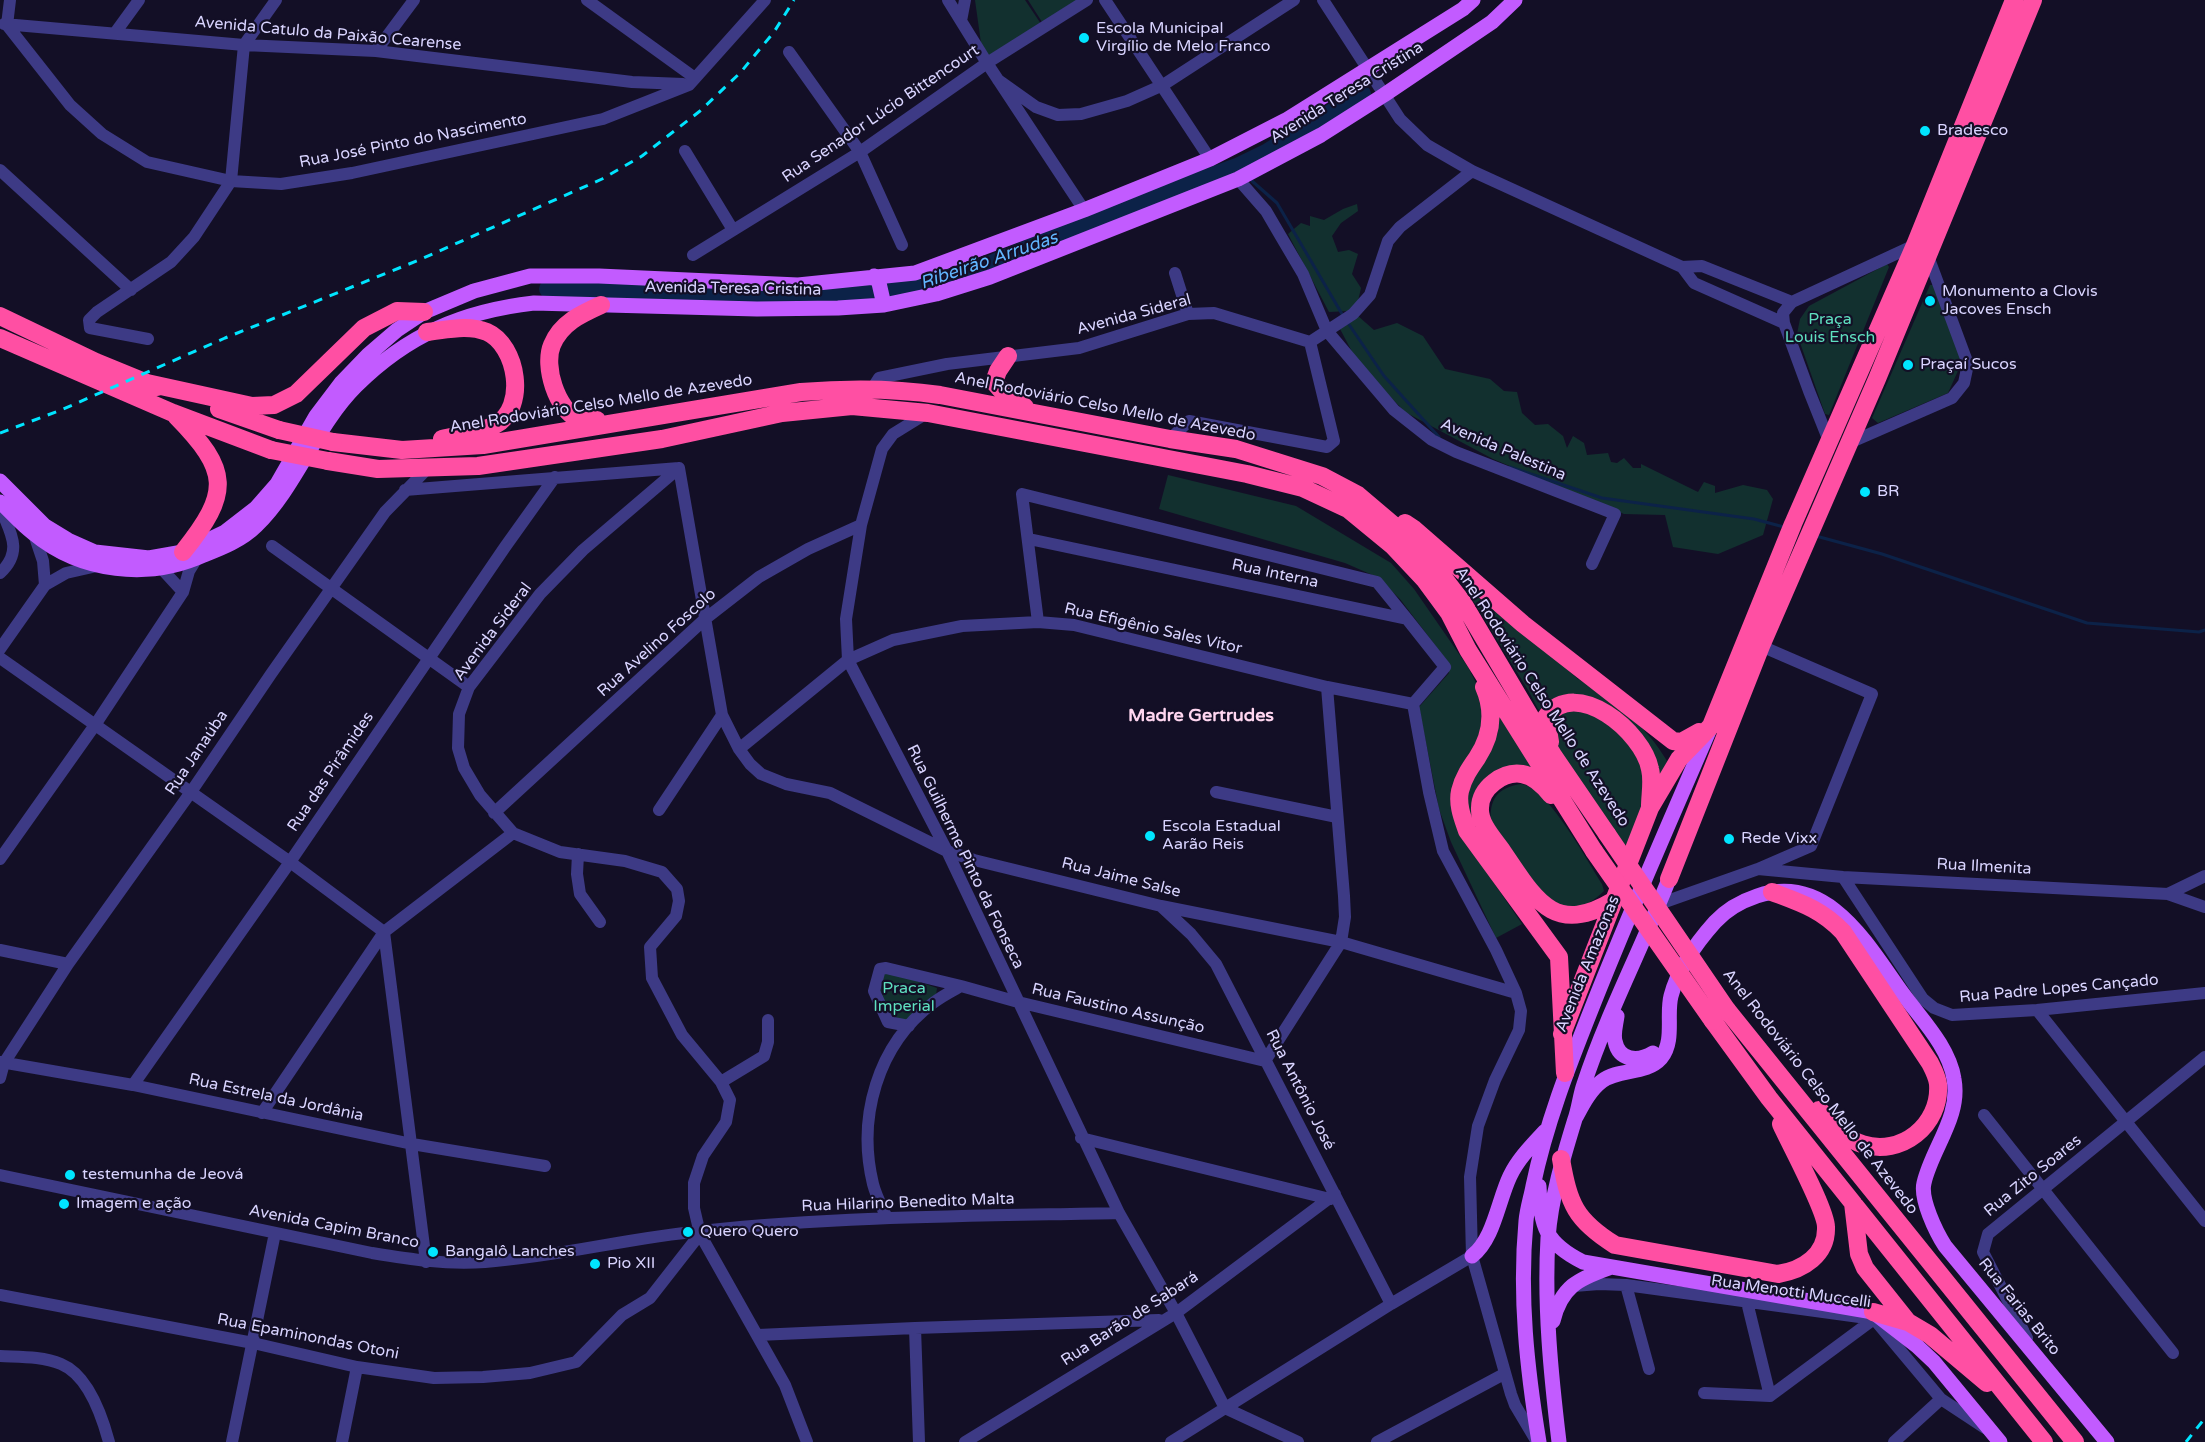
<!DOCTYPE html>
<html>
<head>
<meta charset="utf-8">
<style>
	body { margin:0 }
	canvas { display:block; background:#130f26 }
</style>
</head>
<body>
<canvas width="2205" height="1442"></canvas>
<script>
const g = document.querySelector('canvas').getContext('2d');
g.lineJoin = 'round';
function fillPath(path, color) {
  g.fillStyle = color;
  g.fill(path, 'evenodd');
}
function trace(path, color, width, dash) {
  g.strokeStyle = color;
  g.lineWidth = width;
  g.lineCap = dash ? 'butt' : 'round';
  g.setLineDash(dash || []);
  g.stroke(path);
}
function drawText(font, color, halo, rows, align = 'center') {
  g.font = font + ' "Varela Round",sans-serif';
  g.lineWidth = 4.5;
  g.setLineDash([]);
  g.textBaseline = 'middle';
  g.strokeStyle = halo;
  g.fillStyle = color;
  for (const [text, x, y, turn = 0] of rows) {
    g.save();
    g.translate(x, y);
    g.rotate((+turn || 0) * Math.PI / 180);
    g.textAlign = isNaN(turn) ? turn : align;
    if (halo) g.strokeText(text, 0, 0);
    g.fillText(text, 0, 0);
    g.restore();
  }
}
const green = new Path2D(`
	M975 0H1025L1041 24 989 59 982 50Z
	M1028 0H1077L1042 22Z
	M1357 204 1358 211 1341 223 1332 236 1338 252 1349 250 1358 254 1352 274 1361 288 1358 301 1349 311 1329 312 1288 234 1301 223 1310 226V216L1324 220 1343 209Z
	M1887 264 1889 267 1829 415 1825 414 1797 334 1800 319 1809 306Z
	M1930 285H1934L1962 362 1948 393 1878 423 1872 418Z
	M1358 316 1374 330 1397 323 1423 336 1445 369 1490 379 1504 391 1517 392 1522 413 1535 425 1548 424 1563 436 1567 448 1573 436 1584 443 1587 455 1608 453 1611 462 1617 463 1624 458 1633 468H1641V464L1698 492 1704 482 1715 486V493L1743 485 1767 490 1773 499 1763 535 1718 554 1673 547 1665 515 1624 514 1493 459 1405 412 1358 363 1339 327Z
	M1168 475 1296 506 1391 563 1414 589 1468 667 1478 687 1482 708 1483 727 1476 745 1461 835 1522 924 1496 938 1451 842 1439 809 1419 707 1449 673 1448 662 1400 599 1377 577 1345 563 1159 509Z
	M1467 582 1578 679C1613 700 1646 725 1667 761L1659 780 1591 699C1572 690 1553 693 1541 711L1538 709 1528 690 1464 586Z
	M1568 710C1612 713 1651 754 1644 799 1641 814 1633 830 1628 844L1625 845 1560 751 1557 743 1555 719Z
	M1500 715 1535 772 1512 767 1472 824 1466 807 1467 786 1498 733V717Z
	M1521 784C1547 786 1588 862 1602 884L1604 891C1594 901 1579 911 1563 906 1540 899 1506 844 1491 823 1489 799 1497 788 1521 784Z
	M884 970 937 988 935 1002 910 1021C885 1016 884 1011 876 987Z`);
const stream = new Path2D(`
	M1237 167 1241 173
	M1252 181 1277 203 1342 314
	M1348 323 1384 376 1439 437
	M1510 467 1602 498 1754 519 1784 527
	M1816 536 1882 554 2087 623 2199 632 2205 630`);
const river = new Path2D(`
	M548 289 643 291 800 299 901 290 954 277 991 264 1148 199 1237 167 1268 152 1362 94`);
const minor = new Path2D(`
	M10 0 7 25 70 105 102 134 147 162 231 181 281 184 352 173 603 119 689 85 765 0
	M587 0 695 78
	M948 0 987 63 1084 210
	M1105 0 1210 159
	M1323 0 1400 119 1427 145 1472 171 1682 267 1694 283 1784 323
	M961 21 965 0
	M4 24 244 45 376 51 632 82 683 84
	M115 33 139 0
	M244 45 276 0
	M376 51 414 0
	M789 52 860 152 902 245
	M998 80 1036 107 1058 115 1081 114 1127 101 1163 85 1294 0
	M685 151 733 230
	M0 170 131 290
	M1238 179 1266 211 1280 235 1303 274 1327 331 1394 410 1432 440 1456 452 1615 514 1592 564
	M693 255 860 152 987 63 1087 0
	M1682 267 1702 266 1792 302
	M1175 273 1188 314
	M148 339 90 328 89 320 97 312 171 262 194 237 231 181 244 45
	M872 389 879 378 947 364 1079 348 1188 314 1214 313 1310 342 1353 314 1370 295 1388 241 1400 227 1472 171
	M927 413 893 434 882 449 861 525 846 619 848 660 947 851 1119 1213 1176 1313 1225 1408 1298 1442
	M1170 439 1189 421 1327 447 1334 441 1310 342
	M1829 441 1809 391 1784 323 1783 313 1792 302 1915 245
	M1849 443 1952 398 1964 383 1968 364 1928 256
	M679 468 583 550 540 594 469 687 459 714 458 748 464 768 480 795 513 833 560 852 625 861 662 872 677 889 679 901 676 916 650 947 652 978 682 1035 721 1082 730 1100 726 1122 703 1156 694 1183V1208L700 1234 785 1385 807 1442
	M679 468 722 715 739 749 750 764 761 774 786 784 830 793 947 851 974 860 1161 906 1341 942 1516 993
	M405 490 679 468
	M0 507C10 532 24 551 0 573
	M34 534 43 561 45 585
	M1029 539 1407 619 1445 667 1413 704
	M272 546 469 687
	M161 568 183 592
	M1038 622 1022 494 1377 582 1407 619
	M0 649 45 585 66 573 97 566
	M0 658 290 862 384 932 426 1262
	M1413 704 1429 792 1443 851 1496 950 1516 993 1521 1011 1519 1030 1495 1080 1478 1126 1470 1177 1472 1256 1511 1394 1515 1405 1537 1442
	M739 749 848 660 893 640 962 626 1038 622 1074 625 1327 687 1413 704
	M1216 792 1337 817
	M659 810 722 715
	M494 813 705 619 759 577 808 549 861 525
	M578 854 577 874 580 894 600 922
	M0 859 95 725 183 592 189 571 197 558
	M1758 869 1843 877 2168 894 2205 876
	M1843 877 1923 999 1934 1008 1952 1015 2037 1010 2205 993
	M2168 894 2205 907
	M1659 904 1758 869 1811 846 1872 694 1761 646
	M1162 907 1191 934 1216 964 1391 1304
	M0 950 68 964
	M2037 1010 2205 1221
	M909 1026 888 1022 874 991 880 969 886 968 961 986 1018 1002 1265 1061 1341 942 1345 917 1344 896 1327 687
	M0 1062 133 1085 412 1144 545 1166
	M0 1078 4 1063 68 964 191 792 271 674 385 512 427 469
	M721 1082 764 1056 768 1042V1020
	M133 1085 290 862 505 547 555 477
	M262 1113 384 932 513 833
	M1984 1115 2173 1353
	M1081 1138 1330 1199
	M0 1175 372 1253C409 1259 446 1265 485 1262 557 1257 628 1238 701 1231 839 1216 980 1216 1119 1213
	M887 1218C882 1207 876 1196 873 1184 857 1118 877 1045 933 1003 942 996 952 991 961 986
	M1626 1285 1649 1369
	M1574 1286 1599 1284 1626 1285 1874 1319 1941 1399 1985 1428
	M0 1295 253 1343 357 1367 434 1378 483 1377 530 1373 576 1362 622 1315 650 1298 700 1234
	M1747 1302 1770 1396
	M915 1328 919 1442
	M758 1335 915 1328 1159 1320
	M2027 1338 1983 1252 1988 1234 2205 1057
	M0 1356C20 1357 42 1356 61 1364 88 1375 102 1416 109 1442
	M1704 1393 1770 1396
	M1770 1396 1874 1319V1315
	M232 1442 275 1233
	M342 1442 357 1367
	M965 1442 1176 1313 1335 1194
	M1171 1442 1391 1304 1472 1256
	M1377 1442 1504 1374
	M1894 1442 1941 1399`);
const major = new Path2D(`
	M874 276 879 283 884 305
	M0 481 45 526 68 540 95 552 149 558 183 552 225 532 256 508 277 484 316 416 341 383 368 355 397 330 424 312 474 291 530 276H599L798 285 915 273 1084 210 1210 159 1286 120 1463 9 1473 0
	M0 502C11 512 21 524 33 533 81 573 149 580 204 555 222 548 242 540 256 526 297 486 315 427 356 386 407 335 463 311 534 303L757 309 838 308 884 305 936 294 990 277 1238 179 1321 135 1384 95 1492 22 1515 0
	M1617 1016C1616 1024 1613 1033 1615 1041 1619 1061 1638 1062 1653 1053
	M1576 1117C1583 1104 1590 1090 1602 1081 1619 1068 1646 1075 1661 1058 1675 1041 1666 1015 1671 996 1678 969 1697 942 1715 922 1726 910 1742 901 1757 896 1829 872 1868 946 1903 994 1922 1020 1949 1047 1954 1079 1961 1117 1932 1148 1924 1183 1920 1199 1936 1232 1945 1246L2107 1442
	M1539 1186C1541 1227 1545 1243 1583 1262L1873 1312 1917 1346 1934 1362 2000 1442
	M1472 1256C1494 1239 1498 1201 1510 1176 1518 1159 1532 1145 1545 1131
	M1553 1321C1561 1287 1578 1279 1609 1268
	M1539 1442C1527 1369 1519 1296 1526 1221 1527 1209 1531 1197 1533 1186 1546 1124 1568 1068 1591 1010 1628 916 1669 823 1709 731
	M1559 1442C1551 1375 1544 1306 1548 1238 1551 1198 1563 1158 1575 1119 1579 1108 1580 1095 1584 1084 1607 1014 1642 948 1669 879`);
const highway = new Path2D(`
	M0 316 96 362 157 387
	M427 332C446 330 468 324 487 332 517 345 528 408 495 425 481 432 457 435 442 439
	M0 338 173 413 271 450
	M1008 356 998 371 994 382 1000 389 1025 407
	M147 383 252 406 274 405 296 394 364 328 397 311 424 312
	M219 409 279 430
	M176 416C230 471 231 492 183 552
	M597 420C591 420 584 422 578 419 557 410 543 366 552 345 561 323 581 314 601 305
	M333 442 402 450 483 445 801 392C848 388 893 388 940 395L1170 439 1236 449 1322 476 1358 495 1404 534 1436 568 1463 603 1553 755 1607 834
	M328 461 378 469 478 466 662 439 782 413 852 406 928 413 1247 474 1303 488 1348 509 1393 546 1424 579 1449 613 1468 650 1594 851
	M1405 523 1414 529 1523 624 1673 741 1681 742 1699 732
	M1484 687C1495 712 1492 735 1477 758 1470 768 1463 778 1460 791 1457 805 1463 819 1467 831L1559 957 1565 1073
	M1550 742 1546 717C1576 676 1643 732 1650 769 1653 781 1650 795 1650 806
	M1551 795C1544 786 1534 776 1522 774 1503 771 1480 788 1480 808 1479 824 1494 839 1503 852 1534 897 1553 937 1613 901
	M1669 879 1761 646 1877 379 2033 0
	M1772 892C1801 903 1821 909 1843 932L1930 1063C1933 1069 1937 1076 1938 1084 1941 1125 1901 1157 1862 1144 1845 1139 1831 1121 1819 1110
	M1727 1010 2075 1442
	M1713 1021 1769 1098 2044 1442
	M1562 1034 1650 808 1679 759 1711 726 1793 524 1915 245 2014 0
	M1561 1159C1569 1204 1575 1220 1615 1245L1778 1274C1803 1270 1827 1255 1826 1227 1826 1210 1790 1144 1781 1124
	M1853 1203 1859 1254 1865 1268 1908 1322
	M1873 1312 1908 1322 1930 1335 1987 1383`);
const rail = new Path2D(`
	M0 433 61 410 225 338 419 260 602 179 642 156 700 111 740 73 774 32 794 0
	M2186 1442 2205 1418`);
const highwayBridge = new Path2D(`
	M279 430 333 442
	M271 450 328 461
	M1607 834 1727 1010
	M1594 851 1713 1021`);
const markers = [
	[1084,38,6,"#00e5ff"],
	[1925,131,6,"#00e5ff"],
	[1930,301,6,"#00e5ff"],
	[1908,365,6,"#00e5ff"],
	[1865,492,6,"#00e5ff"],
	[1150,836,6,"#00e5ff"],
	[1729,839,6,"#00e5ff"],
	[70,1175,6,"#00e5ff"],
	[64,1204,6,"#00e5ff"],
	[688,1232,6,"#00e5ff"],
	[433,1252,6,"#00e5ff"],
	[595,1264,6,"#00e5ff"]
];
const poiNames = [
	["Escola Municipal",1096,29],
	["Virgílio de Melo Franco",1096,47],
	["Bradesco",1937,131],
	["Monumento a Clovis",1942,292],
	["Jacoves Ensch",1942,310],
	["Praçaí Sucos",1920,365],
	["BR",1877,492],
	["Escola Estadual",1162,827],
	["Aarão Reis",1162,845],
	["Rede Vixx",1741,839],
	["testemunha de Jeová",82,1175],
	["Imagem e ação",76,1204],
	["Quero Quero",700,1232],
	["Bangalô Lanches",445,1252],
	["Pio XII",607,1264]
];
const streetNames = [
	["Avenida Catulo da Paixão Cearense",328,34,5],
	["Avenida Teresa Cristina",1347,93,-32],
	["Rua Senador Lúcio Bittencourt",881,114,-34],
	["Rua José Pinto do Nascimento",413,141,-11],
	["Avenida Teresa Cristina",733,289,1],
	["Avenida Sideral",1134,315,-15],
	["Anel Rodoviário Celso Mello de Azevedo",601,404,-9],
	["Anel Rodoviário Celso Mello de Azevedo",1105,407,11],
	["Avenida Palestina",1503,450,23],
	["Rua Interna",1275,574,12],
	["Rua Efigênio Sales Vitor",1153,629,13],
	["Avenida Sideral",493,632,-53],
	["Rua Avelino Foscolo",657,643,-42],
	["Anel Rodoviário Celso Mello de Azevedo",1542,697,57],
	["Rua Janaúba",197,753,-56],
	["Rua das Pirâmides",331,772,-56],
	["Rua Guilherme Pinto da Fonseca",965,857,64],
	["Rua Ilmenita",1984,867,3],
	["Rua Jaime Salse",1121,878,14],
	["Avenida Amazonas",1588,964,-68],
	["Rua Padre Lopes Cançado",2059,989,-5],
	["Rua Faustino Assunção",1118,1009,13],
	["Rua Antônio José",1300,1090,63],
	["Anel Rodoviário Celso Mello de Azevedo",1820,1092,52],
	["Rua Estrela da Jordânia",276,1098,12],
	["Rua Zito Soares",2033,1176,-39],
	["Rua Hilarino Benedito Malta",908,1203,-2],
	["Avenida Capim Branco",334,1227,11],
	["Rua Menotti Muccelli",1791,1292,8],
	["Rua Farias Brito",2019,1307,51],
	["Rua Barão de Sabará",1130,1319,-33],
	["Rua Epaminondas Otoni",308,1337,11]
];
const parkNames = [
	["Praça",1830,320],
	["Louis Ensch",1830,338],
	["Praca",904,989],
	["Imperial",904,1007]
];
const waterNames = [
	["Ribeirão Arrudas",989,261,-19]
];
const neighbourhoodNames = [
	["Madre Gertrudes",1201,716]
];
fillPath(green, '#12302f');
trace(stream, '#0c2248', 3);
trace(river, '#0c2248', 18);
trace(minor, '#3d3a85', 12);
trace(major, '#c25bff', 15);
trace(highway, '#ff4fa3', 18);
trace(rail, '#00e5ff', 3, [9, 8]);
trace(highwayBridge, '#ff4fa3', 18);
for (const [x, y, r, color] of markers) {
  const dot = new Path2D();
  dot.arc(x, y, r, 0, 2 * Math.PI);
  g.fillStyle = color;
  g.fill(dot);
  trace(dot, '#130f26', 2);
}
drawText('16px', '#d9d4ff', '#130f26', poiNames, 'left');
drawText('16px', '#d9d4ff', '#130f26', streetNames);
drawText('16px', '#5fe0c0', '#130f26', parkNames);
drawText('italic 18px', '#62b6ff', '#130f26', waterNames);
drawText('bold 18px', '#ffd6f0', '#130f26', neighbourhoodNames);
</script>
</body>
</html>
